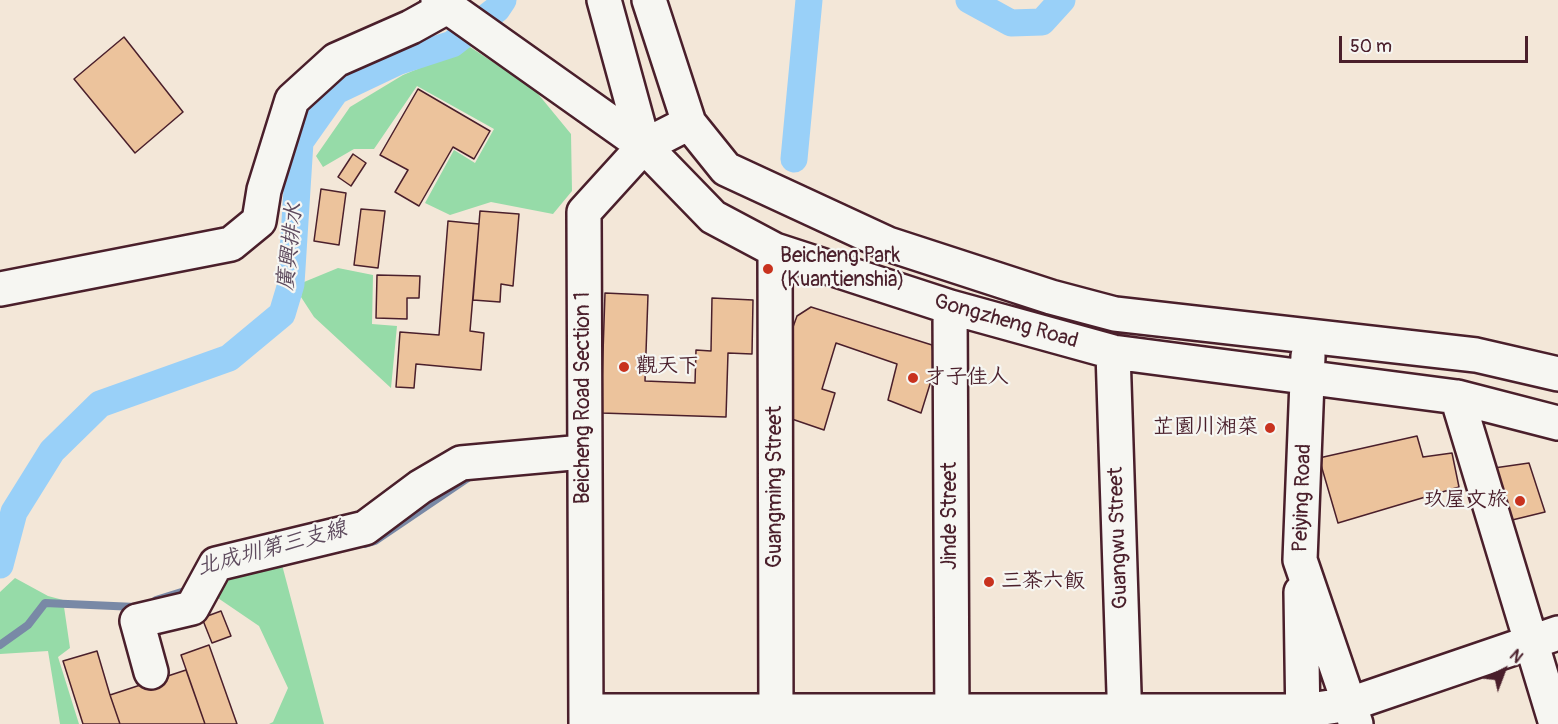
<!DOCTYPE html>
<html>
<head>
<meta charset="utf-8">
<style>
	body { margin:0 }
	#map { position:relative; width:1558px; height:724px; overflow:hidden; background:#f3e7d8; font-family:Pangolin,sans-serif }
	canvas { display:block }
	.north { position:absolute; left:1474px; top:640px; width:60px; height:60px; -webkit-text-stroke:4px #f6f6f2; paint-order:stroke; rotate:42deg; font-size:16px; font-weight:700; line-height:24px; text-align:center; color:#4a1f2b }
	.north::after { content:''; display:block; margin:auto; width:21px; height:27px; background:#4a1f2b; clip-path:polygon(50% 0,100% 100%,50% 72%,0 100%) }
	.scale { position:absolute; left:1339px; top:36px; width:189px; height:27px; box-sizing:border-box; border:3px solid #4a1f2b; border-top:0; padding-left:8px; font-size:18px; line-height:21px; white-space:nowrap; color:#4a1f2b; -webkit-text-stroke:4px #f6f6f2; paint-order:stroke }
</style>
</head>
<body>
<div id="map">
<canvas width="1558" height="724"></canvas>
<div class="north">N</div>
<div class="scale">50 m</div>
</div>
<script>
const g = document.querySelector('canvas').getContext('2d');
g.lineJoin = 'round';
function fillPath(path, color) {
  g.fillStyle = color;
  g.fill(path, 'evenodd');
}
function trace(path, color, width, dash) {
  g.strokeStyle = color;
  g.lineWidth = width;
  g.lineCap = dash ? 'butt' : 'round';
  g.setLineDash(dash || []);
  g.stroke(path);
}
function drawText(font, color, halo, rows, align = 'center') {
  g.font = font + ' Pangolin,"LXGW WenKai TC",sans-serif';
  g.lineWidth = 4.5;
  g.setLineDash([]);
  g.textBaseline = 'middle';
  g.strokeStyle = halo;
  g.fillStyle = color;
  for (const [text, x, y, turn = 0] of rows) {
    g.save();
    g.translate(x, y);
    g.rotate((+turn || 0) * Math.PI / 180);
    g.textAlign = isNaN(turn) ? turn : align;
    if (halo) g.strokeText(text, 0, 0);
    g.fillText(text, 0, 0);
    g.restore();
  }
}
const green = new Path2D(`
	M470 47 534 89 571 134 572 191 553 214 491 202 450 215 425 203 454 150 475 163 494 129 417 86 374 149H354L323 167 316 156 350 107 403 75Z
	M338 268 373 275 372 324 397 326 391 388 314 317 301 297 304 282Z
	M281 561 324 724H269L273 722 288 688 259 626 212 594 226 577Z
	M15 578 48 596 63 600 70 648 58 657 79 724H60L48 651 0 654V592Z`);
const stream = new Path2D(`
	M365 544 375 541 468 478
	M156 600 191 589
	M0 645 28 625 45 603 136 607`);
const canal = new Path2D(`
	M969 0 1011 23 1042 22 1062 0
	M794 159 809 0
	M0 565 14 512 52 451 100 404 229 358 282 314 291 284 300 142 336 91 397 62 452 44 497 9 503 0`);
const building = new Path2D(`
	M124 37 183 112 135 153 74 79Z
	M418 89 490 131 474 159 453 147 419 206 395 192 408 170 380 155Z
	M353 154 366 163 351 186 338 177Z
	M321 189 346 193 339 245 314 241Z
	M361 209 385 211 378 268 354 265Z
	M480 211 519 214 513 286 501 284 500 302 473 300Z
	M448 221 479 224 470 331 484 333 481 370 416 364 414 388 396 387 400 332 439 335Z
	M377 275 420 276 419 298H407V319L376 318Z
	M605 293 648 295 645 381 695 383 696 350 711 351 712 298 753 300 752 354 728 353 726 417 601 413Z
	M811 307 932 345 935 368 921 413 888 400 897 364 836 343 822 389 835 393 824 430 786 417 793 387 789 338 797 316Z
	M1417 436 1423 457 1452 453 1459 487 1338 523 1319 458Z
	M1529 463 1545 512 1504 522 1487 469Z
	M221 611 231 636 212 643 202 618Z
	M209 645 237 724H205L181 655Z
	M97 651 110 695 120 724H83L63 661Z
	M186 670 205 724H120L110 695Z`);
const minor = new Path2D(`
	M438 0 644 146
	M604 0 644 146 713 217 775 250 950 307 1113 352 1457 397 1558 423
	M649 0 689 123 726 169 888 244 1051 297 1115 314 1476 355 1558 374
	M775 250 776 724
	M0 289 231 244 259 221 264 190 292 100 336 60 411 27 447 7
	M950 307 952 724
	M1113 352 1125 724
	M1308 356 1300 560 1356 724
	M1457 397 1556 724
	M1301 592 1303 724
	M151 672 137 621 192 608 216 564 365 528 420 487 461 463 583 452
	M586 711H1303L1350 704 1558 633
	M586 724 584 212 644 146 689 123`);
const markers = [
	[768,269,6,"#c8321e"],
	[624,367,6,"#c8321e"],
	[913,378,6,"#c8321e"],
	[1270,428,6,"#c8321e"],
	[1520,501,6,"#c8321e"],
	[989,582,6,"#c8321e"]
];
const poiNames = [
	["Beicheng Park",780,257],
	["(Kuantienshia)",780,281],
	["觀天下",636,367],
	["才子佳人",925,378],
	["芷園川湘菜",1258,428,"right"],
	["玖屋文旅",1508,501,"right"],
	["三茶六飯",1001,582]
];
const streetNames = [
	["Gongzheng Road",1006,322,16],
	["Beicheng Road Section 1",584,398,-90],
	["Guangming Street",776,487,-90],
	["Peiying Road",1303,498,-88],
	["Jinde Street",951,516,-90],
	["Guangwu Street",1119,538,-92]
];
const waterNames = [
	["廣興排水",291,247,-84],
	["北成圳第三支線",272,549,-15]
];
fillPath(green, '#96dba8');
trace(stream, '#7989a6', 8);
trace(canal, '#99d0f8', 27);
fillPath(building, '#ecc39c');
trace(building, '#4a1f2b', 1.5);
trace(minor, '#4a1f2b', 38);
trace(minor, '#f6f6f2', 33);
for (const [x, y, r, color] of markers) {
  const dot = new Path2D();
  dot.arc(x, y, r, 0, 2 * Math.PI);
  g.fillStyle = color;
  g.fill(dot);
  trace(dot, '#f6f6f2', 2);
}
drawText('21px', '#4a1f2b', '#f6f6f2', poiNames, 'left');
drawText('21px', '#4a1f2b', '#f6f6f2', streetNames);
drawText('italic 22px', '#5e4b5e', '#f6f6f2', waterNames);
</script>
</body>
</html>
